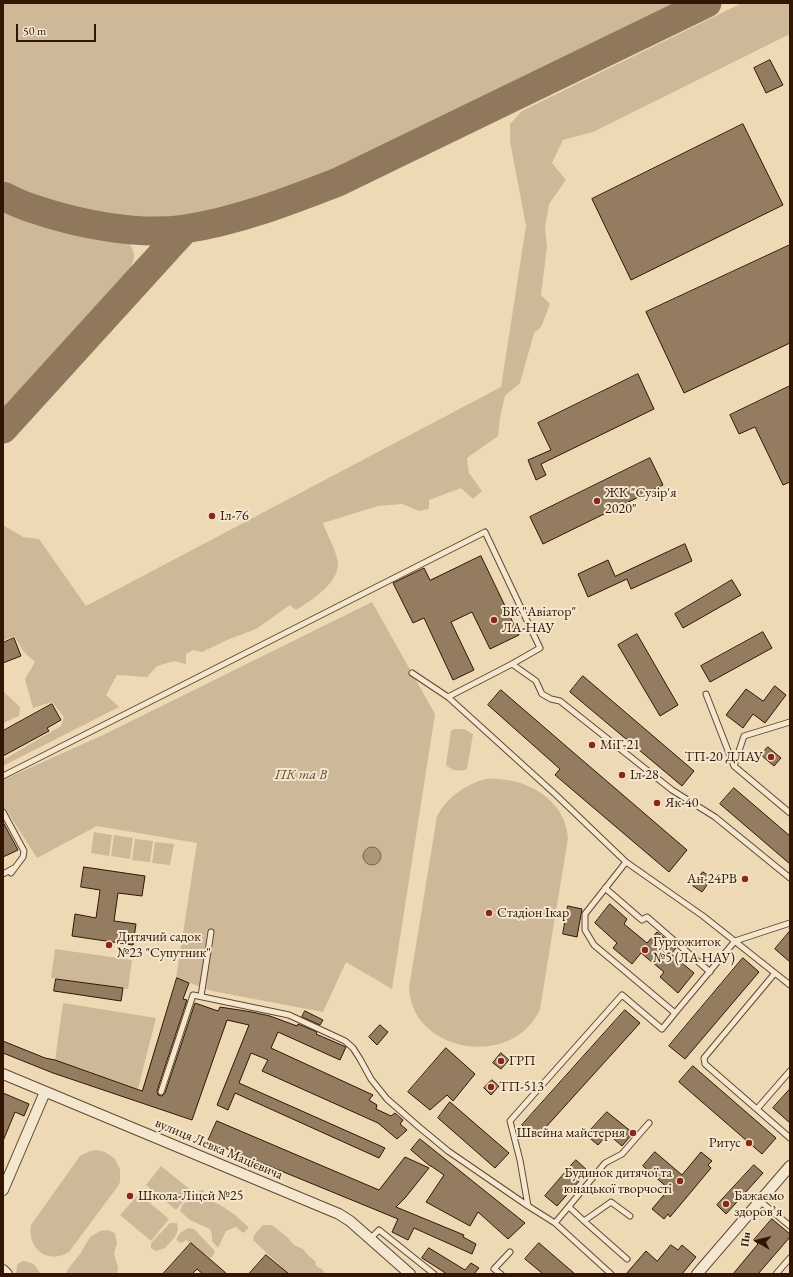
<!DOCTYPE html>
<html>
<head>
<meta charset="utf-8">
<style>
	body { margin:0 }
	#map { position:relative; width:793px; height:1277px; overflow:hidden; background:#eddab5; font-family:"EB Garamond",serif }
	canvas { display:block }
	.frame { position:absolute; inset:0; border:4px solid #321603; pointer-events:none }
	.north { position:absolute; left:737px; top:1221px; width:40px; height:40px; -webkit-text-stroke:3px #f3e7cf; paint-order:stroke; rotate:278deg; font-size:11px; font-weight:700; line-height:16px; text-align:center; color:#321603 }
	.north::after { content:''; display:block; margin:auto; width:14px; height:18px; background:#321603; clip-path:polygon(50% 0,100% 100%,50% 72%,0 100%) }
	.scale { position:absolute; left:16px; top:24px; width:80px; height:18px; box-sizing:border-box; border:2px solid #321603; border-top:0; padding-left:5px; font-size:12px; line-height:14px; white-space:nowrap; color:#321603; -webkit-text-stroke:3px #f3e7cf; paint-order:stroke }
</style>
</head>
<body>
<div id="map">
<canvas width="793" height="1277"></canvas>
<div class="frame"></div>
<div class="north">Пн</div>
<div class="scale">50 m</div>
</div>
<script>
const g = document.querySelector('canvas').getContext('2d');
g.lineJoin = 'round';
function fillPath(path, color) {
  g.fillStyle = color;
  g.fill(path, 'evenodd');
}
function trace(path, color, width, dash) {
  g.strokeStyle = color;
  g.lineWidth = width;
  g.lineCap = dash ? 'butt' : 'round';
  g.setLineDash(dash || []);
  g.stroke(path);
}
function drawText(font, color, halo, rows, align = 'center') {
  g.font = font + ' "EB Garamond",serif';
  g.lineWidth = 4;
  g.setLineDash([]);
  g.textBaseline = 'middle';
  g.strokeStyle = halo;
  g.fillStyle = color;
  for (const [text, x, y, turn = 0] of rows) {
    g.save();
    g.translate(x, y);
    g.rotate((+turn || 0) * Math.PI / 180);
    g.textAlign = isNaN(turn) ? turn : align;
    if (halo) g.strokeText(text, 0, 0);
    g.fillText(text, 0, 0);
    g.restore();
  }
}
const green = new Path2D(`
	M3 3H680C604 40 529 77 453 114 356 160 240 229 129 217 113 215 98 211 82 208 55 202 27 194 3 180Z
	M742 3H790V34L593 132 563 140 552 163 566 180 549 204 545 228 547 247 541 295 550 304 541 327 534 333 520 383 505 396 500 417 498 436 467 458 469 473 482 491 473 499 461 488 429 500V509L419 511 402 504 378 506 323 523C327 535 334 546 337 558 344 580 312 600 296 610L290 605 256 629 227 640 202 652 193 650 186 654V664L174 661 157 666 147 677 117 675 106 695 119 707 3 766V760L61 726 64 717 52 702 33 708 25 679 35 662 24 652 14 636 3 641V525L23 537 39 539 86 606 501 387 526 226 510 141V124L522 111Z
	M3 208C43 224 84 234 126 240 138 253 135 259 128 273L3 411Z
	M372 602 435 714 392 989 346 962 323 1012 212 991 176 978 197 843 97 826 37 858 3 805V780L105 734Z
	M3 691 20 707 19 716 3 723Z
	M454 729H464L473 734 467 769C460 772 452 771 446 765L451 731Z
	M485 779C523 776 565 797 568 838L540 1009C514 1069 412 1054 409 988L437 816C447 797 465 785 485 779Z
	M94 832 112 835 109 856 91 853Z
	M114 835 133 838 130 859 111 856Z
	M135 839 153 841 150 862 132 860Z
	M155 842 174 844 170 865 152 863Z
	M55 949 132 960 128 989 51 978Z
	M63 1003 156 1018 138 1089 55 1060Z
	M96 1150 105 1152 115 1159 120 1169V1182L118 1186 69 1252C48 1265 27 1249 31 1225L80 1156 90 1151Z
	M161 1166 192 1191 176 1210 146 1185Z
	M203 1190 207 1195 210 1201C222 1204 240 1218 249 1228L243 1233 236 1227 226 1231 218 1248 212 1241V1235L210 1229 190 1220 180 1211 183 1204 190 1200H196V1192Z
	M139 1194 169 1219 151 1241 120 1215Z
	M170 1223H177L178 1230 175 1237 165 1248 156 1251 151 1248V1243Z
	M263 1225H272L288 1238 294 1245 303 1249 308 1255 315 1261 316 1266 322 1269 326 1274H289L253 1240 254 1235Z
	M188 1228 194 1229 215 1251 212 1257 210 1258 186 1240 181 1243 176 1240 180 1233Z
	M108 1230 115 1233 117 1243 114 1253 118 1268 117 1274H66L68 1269 80 1254 90 1237 100 1231Z
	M22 1261C32 1262 36 1264 40 1274H16L17 1265Z`);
const water = new Path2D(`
	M363 856a9 9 0 1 1 18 0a9 9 0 1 1-18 0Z`);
const taxiway = new Path2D(`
	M3 196C13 201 23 206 34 209 78 224 138 236 185 229 238 221 289 201 338 182L707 3
	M3 429 184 230`);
const building = new Path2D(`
	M770 60 783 85 766 93 754 68Z
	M743 124 783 205 631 280 592 199Z
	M790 245V343L684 393 646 312Z
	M638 374 654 409 541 464 546 475 536 480 528 460 551 450 538 423Z
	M790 386V482L783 485 755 427 739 434 730 415Z
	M650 458 663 485 543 544 530 517Z
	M685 544 692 561 631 589 627 579 588 597 578 574 608 560 615 576Z
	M481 556 519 635 490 649 472 612 451 622 474 670 453 680 424 618 413 623 393 583 424 568 430 580Z
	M732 580 741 595 683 628 675 614Z
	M763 632 772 648 710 682 701 666Z
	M637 634 678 705 660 716 618 645Z
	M14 638 21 656 3 663V643Z
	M583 676 694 771 682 786 570 692Z
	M775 686 786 695 765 723 753 714 743 728 726 715 746 689 763 701Z
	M501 690 574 753 687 850 669 872 555 775 560 769 488 705Z
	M52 704 61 720 47 728 49 731 3 756V731Z
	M768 747 781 758 774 766 761 755Z
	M734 788 790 836V864L720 804Z
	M3 822 18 850 3 857Z
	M84 867 145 876 142 896 118 893 114 921 136 924 133 945 72 936 75 914 96 918 100 890 81 887Z
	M703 872 712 878 702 892 693 886Z
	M610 904 627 919 624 924 647 943 657 932 676 948 671 954 694 973 678 993 660 977 664 972 641 953 632 964 613 948 617 943 595 923Z
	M568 906 582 909 577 937 563 934Z
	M790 931V962L775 949Z
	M743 958 759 972 685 1059 669 1046Z
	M177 978 189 983 183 999 187 1000 157 1091 158 1095 162 1096 165 1093 195 1003 218 1011 220 1007 252 1012 270 1016 297 1026 298 1024 317 1032 316 1034 346 1047 340 1060 278 1032 271 1048 373 1095 369 1100 377 1105 376 1109 391 1116 395 1113 403 1120 400 1124 407 1130 397 1139 378 1123 262 1071 268 1060 251 1053 239 1083 385 1148 379 1158 235 1093 228 1110 217 1105 249 1025 227 1020 192 1120 53 1073 3 1053V1041L45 1058 55 1060 142 1091Z
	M56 979 123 988 121 1001 54 991Z
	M625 1010 640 1023 536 1138 522 1125Z
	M305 1011 323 1020 320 1025 302 1017Z
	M380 1025 388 1032 377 1045 369 1037Z
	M446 1048 475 1074 453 1101 447 1095 430 1110 408 1092Z
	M501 1053 509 1060 501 1069 493 1063Z
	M693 1066 776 1138 762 1154 679 1082Z
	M492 1080 499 1086 491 1095 484 1088Z
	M790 1089V1123L773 1108Z
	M3 1093 29 1104 24 1116 15 1112 3 1141Z
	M450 1102 509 1153 495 1168 438 1118Z
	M607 1112 633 1133 622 1146 608 1134 598 1145 586 1135Z
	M217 1121 379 1190 405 1157 429 1168 405 1198 396 1207 464 1235 463 1237 476 1244 472 1254 414 1228 408 1240 392 1232 398 1219 208 1141Z
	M420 1139 525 1223 508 1239 478 1212 470 1226 426 1202 444 1175 431 1166H430L411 1150Z
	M655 1152 682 1175 701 1152 712 1161 708 1165 711 1168 686 1198 670 1217 668 1214 664 1219 652 1209 669 1189 643 1166Z
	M576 1160 588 1171 557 1206 545 1196Z
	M754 1165 763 1173 726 1214 717 1205Z
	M772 1219 790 1234V1237L758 1274H733L758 1244 754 1240Z
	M191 1243 212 1261 227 1274H203L197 1269 192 1274H163Z
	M539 1243 575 1274H543L525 1259Z
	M671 1245 678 1250 682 1245 696 1257 682 1274H626L646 1251 657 1261Z
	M429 1248 465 1270 471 1263 479 1268 474 1274H447L422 1258Z
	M266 1255 289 1274H249Z`);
const service = new Path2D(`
	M512 664 536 681 542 694 551 699 560 701 672 790 715 817 790 878
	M706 694 734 766
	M448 697 555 794 626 862 703 916 790 985
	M790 722 744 736 734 766 790 813
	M3 776 485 532 540 648 512 664 448 697 412 673
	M3 812 24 851 23 857 11 873
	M626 862 585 914V930L594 945 675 1013 735 941 790 923
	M3 874 14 868
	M605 888 642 920 647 917 710 972
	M775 973 704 1058 705 1064 790 1138
	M201 996 211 932
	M161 1092 193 995 289 1015 345 1041 353 1048 360 1059 371 1079 387 1099 419 1127 448 1151 528 1206 555 1223 611 1274
	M757 1109 790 1071
	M760 1201 790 1226
	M528 1206 520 1160 510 1121 622 995 662 1029 675 1013
	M569 1207 584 1221 611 1202 630 1216
	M584 1221 627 1259
	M555 1223 605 1163 622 1154 649 1123
	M370 1239 379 1230 434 1274
	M501 1274 494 1269 510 1252
	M776 1274 790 1258`);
const minor = new Path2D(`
	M3 1074 339 1214 350 1221 410 1274
	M3 1190 45 1092
	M3 1270 7 1274
	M697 1274 790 1166`);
const markers = [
	[597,501,4,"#8f2418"],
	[212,516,4,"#8f2418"],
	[494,620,4,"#8f2418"],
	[592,745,4,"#8f2418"],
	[771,757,4,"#8f2418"],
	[622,775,4,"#8f2418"],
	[657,803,4,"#8f2418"],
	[745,879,4,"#8f2418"],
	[489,913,4,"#8f2418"],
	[109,945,4,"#8f2418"],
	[645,950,4,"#8f2418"],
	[501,1061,4,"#8f2418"],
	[491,1087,4,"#8f2418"],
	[633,1133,4,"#8f2418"],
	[749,1143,4,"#8f2418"],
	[680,1181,4,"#8f2418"],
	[130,1196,4,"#8f2418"],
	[726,1204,4,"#8f2418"]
];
const poiNames = [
	["ЖК \"Сузір'я",605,493],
	["2020\"",605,509],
	["Іл-76",220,516],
	["БК \"Авіатор\"",502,612],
	["ЛА-НАУ",502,628],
	["МіГ-21",600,745],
	["ТП-20 ДЛАУ",763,757,"right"],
	["Іл-28",630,775],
	["Як-40",665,803],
	["Ан-24РВ",737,879,"right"],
	["Стадіон Ікар",497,913],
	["Дитячий садок",117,937],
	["№23 \"Супутник\"",117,953],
	["Гуртожиток",653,942],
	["№5 (ЛА НАУ)",653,958],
	["ГРП",509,1061],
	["ТП-513",499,1087],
	["Швейна майстерня",625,1133,"right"],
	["Ритус",741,1143,"right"],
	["Будинок дитячої та",672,1173,"right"],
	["юнацької творчості",672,1189,"right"],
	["Школа-Ліцей №25",138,1196],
	["Бажаємо",734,1196],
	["здоров’я",734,1212]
];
const parkNames = [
	["ПК та В",301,775]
];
const streetNames = [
	["вулиця Левка Мацієвича",219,1149,23]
];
fillPath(green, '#cdb997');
fillPath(water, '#ad9778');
trace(water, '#7c6349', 1);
trace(taxiway, '#90785c', 29);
fillPath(building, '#937c60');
trace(building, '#321603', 1);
trace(service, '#614730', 7);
trace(minor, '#614730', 12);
trace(service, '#f3e7cf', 5);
trace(minor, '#f3e7cf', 10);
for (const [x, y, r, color] of markers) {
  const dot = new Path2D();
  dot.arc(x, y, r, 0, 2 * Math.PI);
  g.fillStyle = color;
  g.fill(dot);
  trace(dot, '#f3e7cf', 1.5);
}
drawText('14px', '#321603', '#f3e7cf', poiNames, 'left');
drawText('italic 14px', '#60472f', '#f3e7cf', parkNames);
drawText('14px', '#321603', '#f3e7cf', streetNames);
</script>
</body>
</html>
